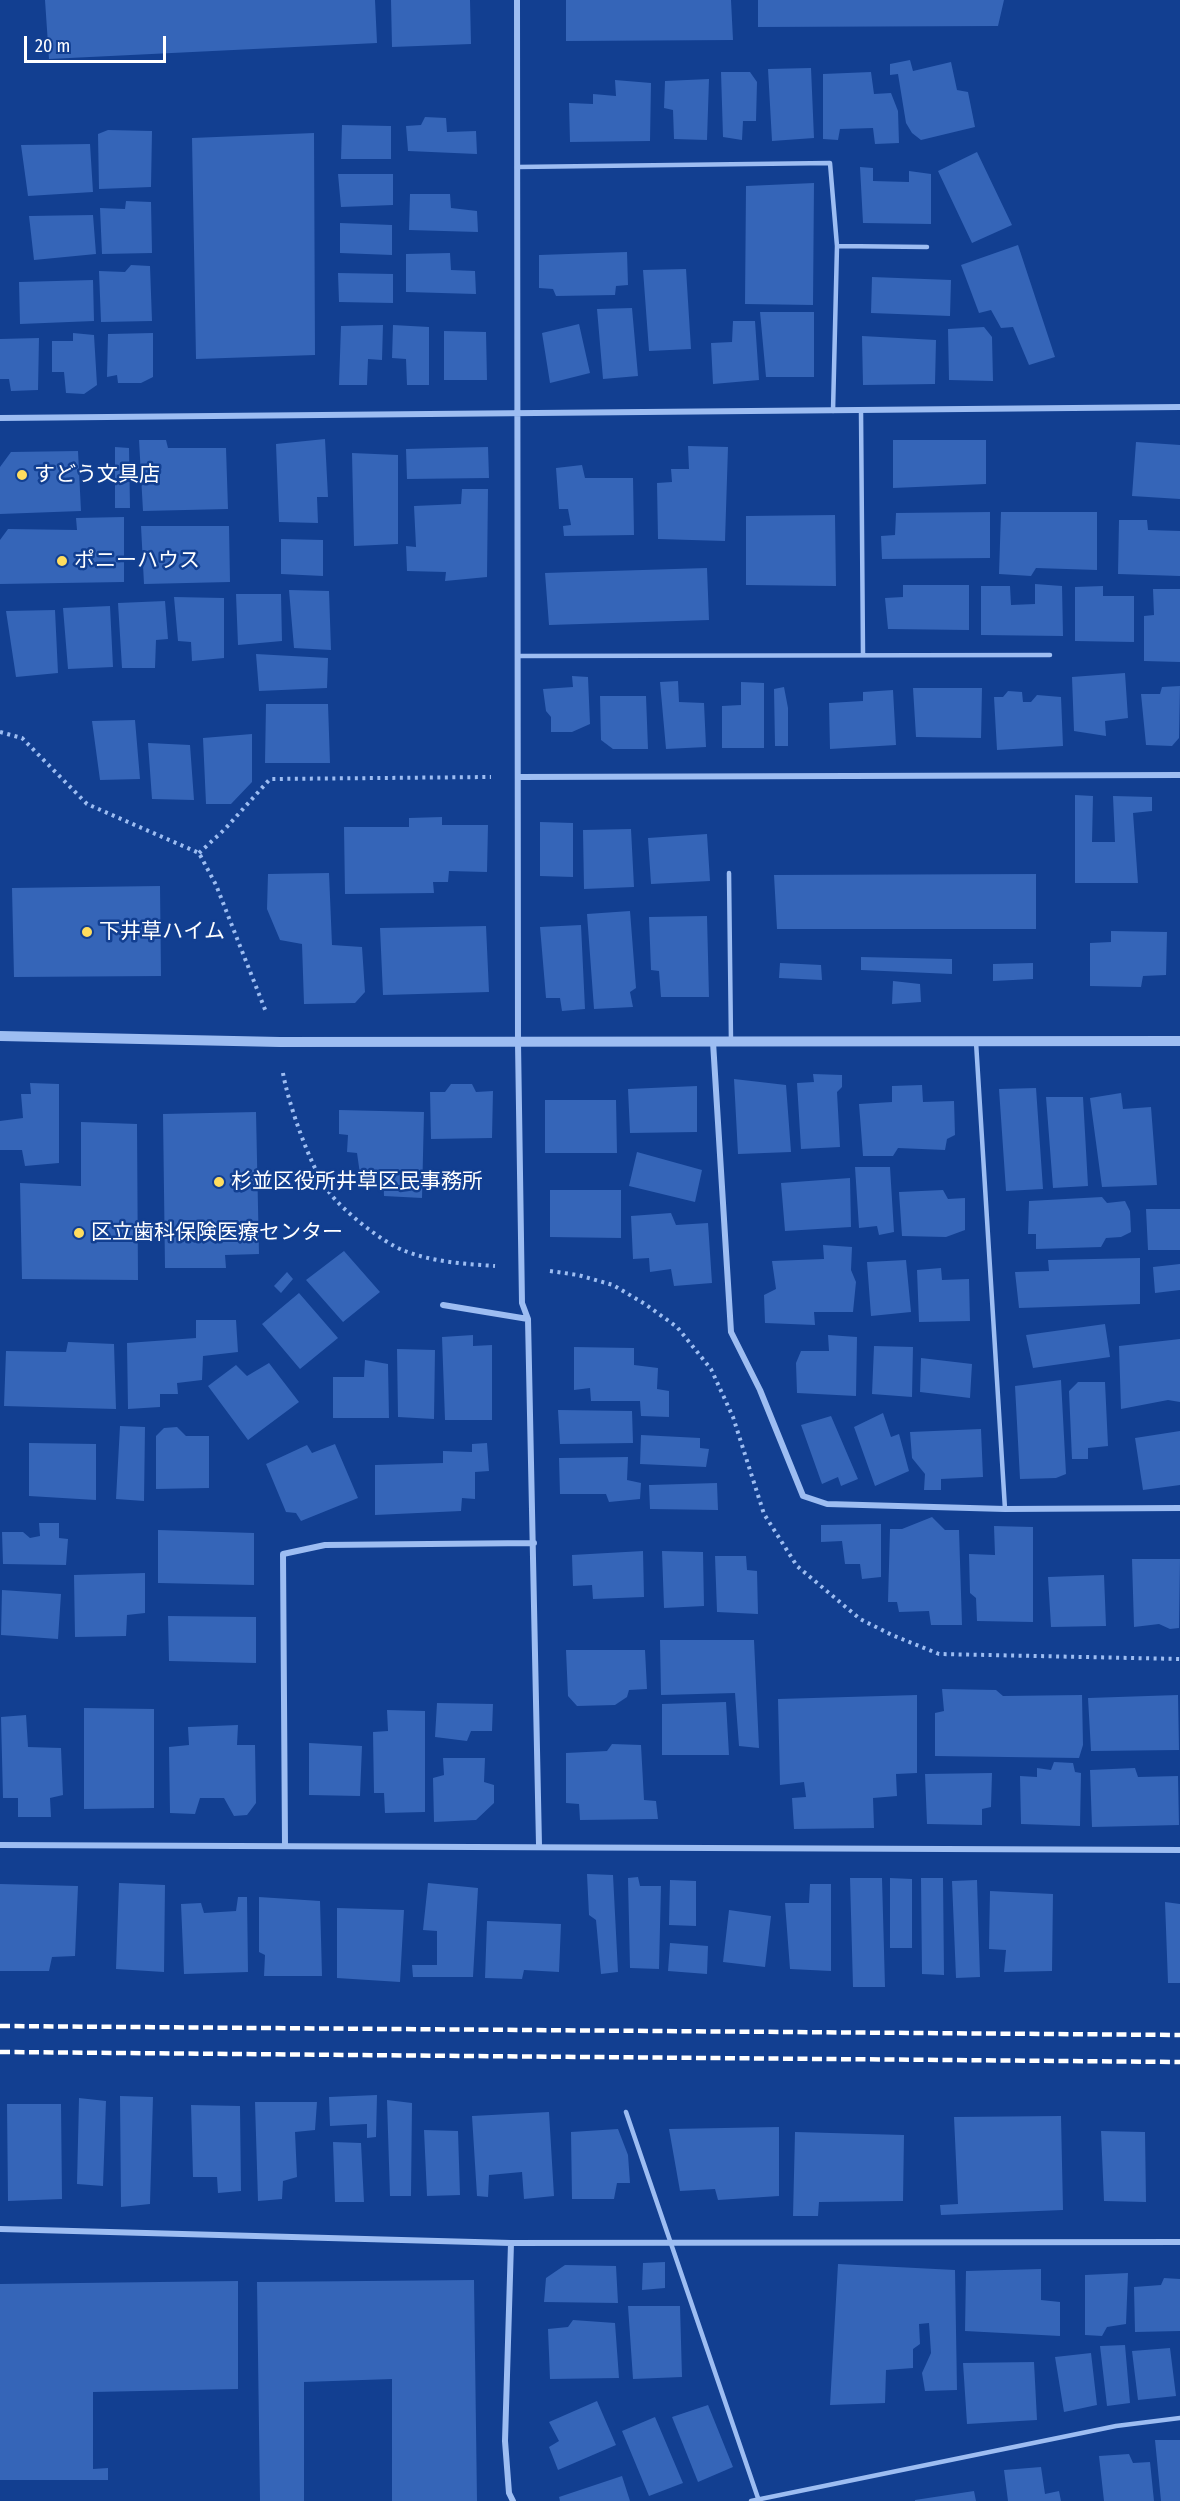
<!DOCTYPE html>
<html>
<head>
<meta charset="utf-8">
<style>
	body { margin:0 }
	#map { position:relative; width:1180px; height:2501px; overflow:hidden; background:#123f91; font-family:"Fira Sans Condensed",sans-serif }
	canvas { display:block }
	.scale { position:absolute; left:24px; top:36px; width:142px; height:27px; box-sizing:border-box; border:3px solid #fff; border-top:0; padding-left:8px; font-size:18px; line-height:21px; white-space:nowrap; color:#fff; -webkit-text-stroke:4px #123f91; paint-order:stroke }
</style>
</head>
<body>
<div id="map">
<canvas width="1180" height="2501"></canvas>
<div class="scale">20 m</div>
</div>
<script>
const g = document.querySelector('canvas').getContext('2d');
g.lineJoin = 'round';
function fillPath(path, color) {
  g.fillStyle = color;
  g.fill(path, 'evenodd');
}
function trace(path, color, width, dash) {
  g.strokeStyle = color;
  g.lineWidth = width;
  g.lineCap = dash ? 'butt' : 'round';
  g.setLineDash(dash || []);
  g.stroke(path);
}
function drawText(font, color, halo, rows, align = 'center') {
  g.font = font + ' "Fira Sans Condensed","Noto Sans JP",sans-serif';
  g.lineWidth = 5;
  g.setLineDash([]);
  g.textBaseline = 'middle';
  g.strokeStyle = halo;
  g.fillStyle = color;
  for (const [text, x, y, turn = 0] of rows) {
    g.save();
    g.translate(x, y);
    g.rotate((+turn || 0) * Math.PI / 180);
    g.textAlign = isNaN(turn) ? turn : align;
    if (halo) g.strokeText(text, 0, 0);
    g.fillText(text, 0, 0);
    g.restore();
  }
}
const building = new Path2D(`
	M45 0H375L377 43 49 59Z
	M391 0H470L471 44 392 47Z
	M566 0H731L733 40 566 41Z
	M758 0H1004L998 26 758 27Z
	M910 60 913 71 951 62 957 90 968 92 975 127 921 140 912 133 906 123 898 74 890 75V64Z
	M811 68 814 138 772 141 768 69Z
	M721 72H750L757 82 756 121H743L742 140 723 137Z
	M871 72 874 94 891 93 898 111 899 143 875 144 873 128 840 129 838 140 823 139V74Z
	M709 79 707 140 674 139 673 110 664 108 665 81Z
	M615 80 651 83 650 141 570 142 569 103 593 104V94L616 96Z
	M425 117 446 118 447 132 476 131 477 154 408 151 406 126 421 125Z
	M342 125 391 126V159H341Z
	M108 130 152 131 151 187 99 189 98 134Z
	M314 133 315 355 196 359 192 138Z
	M90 144 93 192 28 196 21 145Z
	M977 152 1012 225 972 243 938 171Z
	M860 167 873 168V181L909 182V171L931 174V224L863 223Z
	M338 174H393V205L341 207Z
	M814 183 813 305 745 304 746 186Z
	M410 194H450L451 208 477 211 478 232 409 230Z
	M126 201 151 202 152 253 102 254 100 208 125 209Z
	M93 215 96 254 34 260 29 216Z
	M340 223 392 225V255L340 253Z
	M1018 245 1055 357 1029 365 1013 327 1001 328 991 310 979 313 961 265Z
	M627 252 628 285 616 286 615 295 556 296 553 289 539 288V255Z
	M450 253 451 270 475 271 476 294 406 292V254Z
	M131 265 150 266 152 321 101 322 99 271 125 272Z
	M686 269 691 349 649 351 643 270Z
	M338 273 393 274V303L339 302Z
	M872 277 951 280 950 316 871 313Z
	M93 280 94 321 20 324 19 282Z
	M632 308 638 376 603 379 597 309Z
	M760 312H814V377H766Z
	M733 321H755L759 380 713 384 711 343 732 342Z
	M579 324 590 373 550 383 542 333Z
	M383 325 382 360 368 359 367 385H339L341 326Z
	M393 325 429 327V385H407L406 359 392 358Z
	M984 327 992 337 993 381 949 380 948 329Z
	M444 331 486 332 487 380H444Z
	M73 333 94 335 97 385 84 394 66 393 64 372H52V341H73Z
	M153 333V377L141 383H118L117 375 107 377 108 334Z
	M862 336 936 340 935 384 863 385Z
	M39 338 38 390 11 391 9 379H0V339Z
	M325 439 328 497H317L318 523 279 522 276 444Z
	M139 440H166L168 448H226L228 509 143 511Z
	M893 440H986V484L893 488Z
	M1136 442 1180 445V499L1132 496Z
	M688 446 728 447 725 541 658 539 657 483 672 482 671 469H689Z
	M115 447 129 448 130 508H115Z
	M488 447 489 478 407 479 406 449Z
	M78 451 81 511 0 514V467L11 452Z
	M352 453 398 455V544L354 546Z
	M582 465 585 478H633L634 535 564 536 563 526 571 525 568 509H559L556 468Z
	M462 489H488L487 577 445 581 446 572 407 571 406 546 416 547 414 506 461 504Z
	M990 512V558L882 559 881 536 895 535 896 513Z
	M1001 512H1097V570L1036 568 1031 576 999 574Z
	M835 515 836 586 746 585V516Z
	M124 517V582L0 584V540L8 529 77 530 76 518Z
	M1119 520H1147L1148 530 1180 531V576L1118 574Z
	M141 526H229L230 582 144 584Z
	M281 539 323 540V576L281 574Z
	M707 568 709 620 549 625 545 573Z
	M1035 584 1062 586 1063 636 981 635V586H1010L1011 605 1035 604Z
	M903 585H969V630L888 629 885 598 903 597Z
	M1103 586V596H1134V642L1075 641V587Z
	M1153 589H1180V662L1144 661V616L1154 615Z
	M289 590 329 591 331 650 294 648Z
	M236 594H281L282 641 238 645Z
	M174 597 224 598V658L192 661 191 642 178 641Z
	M165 601 168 639 156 640 155 668H122L118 603Z
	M110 606 113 667 68 669 63 608Z
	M55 610 58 673 16 677 6 611Z
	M256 654 328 658 327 688 259 691Z
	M1125 673 1128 718 1105 721 1106 736 1074 731 1072 677Z
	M572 676 588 677 590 724 572 732H551V717L546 711 543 689 573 687Z
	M678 681 679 702 704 703 706 747 666 749 660 682Z
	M741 682 764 683V748H722V706L741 705Z
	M1180 686 1179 738 1172 746 1146 745 1141 694H1160L1162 687Z
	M784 687 788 708V746H775L774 689Z
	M913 688H982L981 738 916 737Z
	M893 690 896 745 830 749 829 703 863 701V692Z
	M1008 691 1022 692 1023 702H1031L1037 695 1061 697 1063 746 997 750 994 697H1003Z
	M600 696H646L648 749H613L601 740Z
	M266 704H328L330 763H265Z
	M135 720 140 779 100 780 92 721Z
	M252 734V782L231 804H206L203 738Z
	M148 743 190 745 194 800 152 799Z
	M1075 795 1093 796 1092 842H1115L1113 796 1152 797V811L1133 813 1138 883H1075Z
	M442 817V825H488L487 872 449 871 448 882H433L434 893 345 894 344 827H409V818Z
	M540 822 573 823V877L540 876Z
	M631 829 634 887 584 889 583 830Z
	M707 834 710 881 651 884 648 838Z
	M329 873 332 945 362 947 365 992 355 1003 304 1004 302 944 280 940 267 909 268 874Z
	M1036 874V929H777L774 875Z
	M160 886 161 976 14 977 12 888Z
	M630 911 636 988 630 992 633 1007 594 1009 587 914Z
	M707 916 709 997H661L659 971 651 970 649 917Z
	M581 925 585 1009 562 1011 560 998H546L540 927Z
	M486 926 489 992 383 995 380 928Z
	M1111 931 1167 932 1166 975 1143 976 1141 987 1090 986V943L1111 942Z
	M861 957 952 959V974L861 970Z
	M780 963 821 965 822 980 779 978Z
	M1033 963V979L993 981V964Z
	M893 981 920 984 921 1002 892 1004Z
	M813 1074 842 1075V1087L837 1092 840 1147 801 1149 797 1083 814 1082Z
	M734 1079 786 1085 791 1152 738 1154Z
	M30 1083 59 1084V1163L25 1166 22 1150H0V1121L23 1118 21 1094H31Z
	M451 1084H472L476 1092 493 1091 492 1138 431 1139 430 1092H445Z
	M922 1085 923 1102 954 1101 955 1135 947 1139 945 1150 898 1148 893 1156H863L859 1104 892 1102V1086Z
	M697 1086V1132L630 1133 628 1089Z
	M1036 1088 1043 1189 1006 1191 999 1089Z
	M1121 1093 1123 1109 1151 1107 1157 1185 1102 1187 1090 1098Z
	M1046 1097H1083L1088 1186 1053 1188Z
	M545 1100H616L617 1153H545Z
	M339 1110 424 1112 422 1198 384 1196 383 1174H360L357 1153 347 1152 348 1135 339 1134Z
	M256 1112 259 1254 225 1255 226 1268H165L163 1114Z
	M81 1122 137 1124 138 1280 22 1279 20 1183 81 1186Z
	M637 1152 702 1170 695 1202 629 1186Z
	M855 1167H890L894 1232 879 1235 877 1226 859 1228Z
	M850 1178 851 1227 785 1231 781 1183Z
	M550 1190H621V1238L550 1237Z
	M943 1190 948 1199 965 1198V1230L946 1237 902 1236 899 1192Z
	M1102 1197 1107 1203 1125 1201 1130 1211 1131 1232 1121 1237 1106 1238 1101 1247 1036 1249V1234H1028L1029 1201Z
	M1146 1209H1180V1250H1148Z
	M671 1213 676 1225 708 1223 712 1283 674 1286 671 1269 650 1272 649 1258 633 1259 631 1216Z
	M823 1245 852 1247 851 1270 856 1282 853 1312H814L815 1325 765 1323 764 1295 776 1289 772 1261 824 1259Z
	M344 1251 380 1292 343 1322 306 1280Z
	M1140 1258V1304L1019 1308 1015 1272 1049 1271 1048 1260Z
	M906 1260 911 1312 871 1316 867 1262Z
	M1180 1264V1290L1155 1293 1153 1267Z
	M941 1268 942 1280 969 1279 970 1321 919 1322 917 1270Z
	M287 1272 293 1279 281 1293 274 1286Z
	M299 1293 338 1338 300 1369 262 1324Z
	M196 1320H236L238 1352 203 1356 202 1380 177 1383 178 1394H160V1407L128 1409 127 1343 196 1338Z
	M1105 1324 1110 1357 1033 1368 1026 1335Z
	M473 1335V1346L492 1345V1420H445L442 1337Z
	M828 1335 857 1337 856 1396 797 1393 796 1363 801 1351H829Z
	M1180 1339V1402L1168 1400 1121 1409 1119 1346Z
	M68 1342 114 1344 116 1409 4 1406 6 1351 66 1352Z
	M874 1346 913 1347 912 1397 872 1394Z
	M574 1347 634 1348V1365L658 1368 657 1389 669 1391V1417L641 1416 640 1401H591L590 1388 574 1390Z
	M397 1349 435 1350 434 1419 398 1417Z
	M921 1358 972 1364 970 1398 920 1392Z
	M365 1360 388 1364 389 1418H333V1377H364Z
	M269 1363 299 1402 248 1440 208 1386 236 1365 247 1376Z
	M1061 1380 1066 1474 1056 1478 1020 1479 1015 1386Z
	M1078 1382H1105L1108 1446 1088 1448V1459H1072L1069 1391Z
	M558 1410 632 1411 633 1443 560 1444Z
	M883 1413 891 1437 899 1434 909 1471 875 1486 854 1427Z
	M831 1416 858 1479 841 1486 838 1477 822 1484 801 1425Z
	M120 1426 145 1427 144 1501 116 1499Z
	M177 1427 186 1436H209V1488L156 1489V1436L164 1428Z
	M981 1429 983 1477 941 1479V1490H924L925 1474 912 1458 910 1432Z
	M1180 1431V1485L1143 1490 1135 1438Z
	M641 1435 700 1438V1448L709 1449 706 1467 640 1464Z
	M29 1443 96 1444V1500L29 1496Z
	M487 1443 489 1471 475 1472V1499L462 1498 461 1511 375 1515V1465L443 1463V1451L472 1452V1444Z
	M335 1444 358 1498 301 1521 296 1513 286 1512 266 1464 307 1445 312 1453Z
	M628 1457 627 1480 641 1483 640 1499 609 1502 606 1494H560L559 1458Z
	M717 1483 718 1510 650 1509 649 1485Z
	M932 1517 945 1530H959L962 1625H931L929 1611 899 1612 897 1602H888L890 1529H902Z
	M39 1523H59V1538L68 1539 66 1565 3 1564 2 1532H23L30 1538 40 1536Z
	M881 1524V1577L862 1579 860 1564H845L842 1541 821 1542V1525Z
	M994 1526 1033 1527V1622L977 1621 976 1598 970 1593 969 1554 995 1555Z
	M158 1530 254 1533V1585L158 1583Z
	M643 1551 644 1597 593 1599 592 1585 573 1586 572 1555Z
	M662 1551 703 1552 704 1606 664 1608Z
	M715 1556H746L747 1570 757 1571 758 1614 717 1612Z
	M1132 1559H1180L1179 1628 1170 1629 1159 1624 1134 1627Z
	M145 1573V1613L127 1615 126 1636 75 1637 74 1575Z
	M1104 1575 1106 1626 1051 1627 1048 1577Z
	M2 1590 61 1594 58 1639 1 1635Z
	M168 1616 256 1617V1663L169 1661Z
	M660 1640H754L759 1748 739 1746 735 1693 661 1695Z
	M566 1650H645L647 1689 629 1690 627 1697 615 1705 577 1706 568 1696Z
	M942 1689 996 1690 1003 1696 1082 1695 1083 1745 1079 1758 935 1756V1713L944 1711Z
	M917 1695V1773L896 1774 897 1796 873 1798 874 1828 794 1829 792 1798 806 1797 804 1782 780 1785 778 1699Z
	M1178 1695 1179 1750 1091 1751 1088 1698Z
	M726 1702 729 1755H662V1704Z
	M437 1703 493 1704 492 1731H471L467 1741 435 1737Z
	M84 1708 154 1709V1808L84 1809Z
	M387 1710 425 1711V1812L385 1813 384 1793H374L373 1732 388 1731Z
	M26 1715 28 1747 61 1748 63 1795 50 1798 51 1817H18V1798H3L1 1717Z
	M238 1725 237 1745H255L256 1803 247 1815 234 1816 224 1798H200L195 1814 170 1813 169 1747 189 1745 188 1727Z
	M309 1743 362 1746 360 1796 309 1795Z
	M612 1744 641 1745 644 1800 656 1801 658 1819 580 1820 579 1804 566 1803V1753L607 1751Z
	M443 1758H485L484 1782 494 1785V1803L476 1820 434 1822 433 1778 444 1775Z
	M1054 1762 1073 1763 1075 1772 1081 1773 1080 1826 1021 1824 1020 1776 1037 1777V1768L1051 1770Z
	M1135 1768 1138 1777 1178 1776 1179 1825 1092 1827 1090 1770Z
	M992 1773 991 1807 982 1809V1825L927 1824 925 1774Z
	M587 1874 613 1875 618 1972 601 1974 596 1920 589 1915Z
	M638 1877 640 1886H661L659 1969 630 1968 628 1878Z
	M850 1878H882L885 1987H853Z
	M890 1878 912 1879V1948H890Z
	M921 1878H943L944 1975 922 1974Z
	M670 1880 696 1881V1926L669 1925Z
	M977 1880 980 1977 956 1978 952 1881Z
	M119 1883 165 1885 164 1972 116 1969Z
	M428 1883 478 1888 473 1977H413L412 1965H437V1931L423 1930Z
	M0 1884 78 1886 75 1956 52 1957 49 1971H0Z
	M810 1884H831V1971L790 1969 785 1903H809Z
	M990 1891 1053 1894 1052 1971 1004 1972 1006 1950 989 1949Z
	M238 1897H247L248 1972 184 1974 181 1904 201 1903 204 1913 236 1911Z
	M259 1897 320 1901 322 1976H264L265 1955 259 1952Z
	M1165 1902 1180 1904V1983H1168Z
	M337 1908 404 1910 400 1982 337 1978Z
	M729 1910 771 1916 765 1967 723 1962Z
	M487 1921 561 1924 559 1972 524 1970 522 1979 485 1978Z
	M670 1943 708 1946 707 1974 668 1971Z
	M377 2095 376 2137 367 2138V2124L330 2126 329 2097Z
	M120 2096 153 2097 150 2204 121 2207Z
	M79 2098 106 2101 103 2186 77 2184Z
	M387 2100 412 2103 411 2196H390Z
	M255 2102H317L315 2130 295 2132 297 2177 283 2181 282 2199 258 2201Z
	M7 2104H61L62 2199 8 2201Z
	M191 2105 240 2106 241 2191 218 2193 217 2177H193Z
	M549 2112 554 2196 524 2199 522 2172 489 2175 488 2197 477 2196 472 2116Z
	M1061 2116 1063 2210 941 2215 940 2205 958 2204 954 2117Z
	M779 2127V2196L718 2200 715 2189 680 2191 669 2129Z
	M618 2129 628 2155 630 2183H617L614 2199H572L571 2132Z
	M424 2130 458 2131 460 2195 427 2196Z
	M1101 2131 1145 2132 1146 2202 1104 2201Z
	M795 2132 904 2135 903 2201 819 2202 818 2216H793Z
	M333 2142 361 2143 364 2202H335Z
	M665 2262V2288L642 2290 643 2263Z
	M838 2264 955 2270 957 2390 925 2391 922 2373 931 2353 929 2323 919 2324 920 2344 913 2349V2368L886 2370 885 2403 830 2405Z
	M565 2265 616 2266 618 2303 544 2302 546 2278Z
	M1041 2269V2300L1060 2302V2336L965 2331 966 2271Z
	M1128 2273 1126 2324 1107 2327 1102 2336 1085 2335V2275Z
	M1164 2278 1180 2279V2331L1135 2332 1134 2287 1161 2285Z
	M474 2280 477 2501H392V2379L304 2382V2501H260L257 2282Z
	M238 2281V2389L93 2392V2469L108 2468V2480H0V2284Z
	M628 2306H680L682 2377 633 2379Z
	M573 2320 615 2323 619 2378 550 2379 548 2329 568 2327Z
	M1125 2345 1130 2403 1107 2406 1100 2346Z
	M1170 2348 1176 2396 1138 2400 1132 2351Z
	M1091 2353 1097 2405 1064 2412 1055 2357Z
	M1034 2362 1037 2420 967 2424 963 2363Z
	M597 2401 616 2445 558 2470 549 2447 559 2441 549 2422Z
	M708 2405 733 2467 698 2482 672 2417Z
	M655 2417 683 2483 649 2496 622 2431Z
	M1155 2440H1180V2501H1161Z
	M1129 2454 1133 2463 1150 2462 1154 2501H1104L1099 2456Z
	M1041 2467 1045 2494 1059 2491 1061 2501H1008L1004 2470Z
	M622 2476 630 2501H560L559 2497Z
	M974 2491 976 2501H915V2500Z`);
const path = new Path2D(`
	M0 732 22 738 87 804 199 853 216 885 266 1012
	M199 853 225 829 270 779 491 777
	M283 1073C288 1103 311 1169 329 1192 343 1211 383 1243 405 1251 433 1262 465 1264 495 1266
	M550 1271 578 1275 613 1285 645 1304 677 1327 711 1369 733 1417 764 1514 797 1566 860 1619 892 1635 939 1654 1180 1659`);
const service = new Path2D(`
	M517 167 830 163 837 246 833 411
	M837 246 927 247
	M861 411 863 654
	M519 656 1050 655
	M729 873 731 1042
	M976 1042 1005 1509
	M626 2112 759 2501
	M751 2501 1116 2426 1180 2418`);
const minor = new Path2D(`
	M517 0 518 1043 522 1303 528 1319 539 1845
	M0 418 1180 407
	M519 777 1180 775
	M713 1042 731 1332 760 1390 803 1496 827 1504 1005 1509 1180 1508
	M443 1305 528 1319
	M0 1845 1180 1850
	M285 1845 283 1554 325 1545 534 1543
	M0 2229 511 2243 1180 2242
	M511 2243 505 2441 509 2493 513 2501`);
const tertiary = new Path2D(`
	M0 1036 280 1042 1180 1041`);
const rail = new Path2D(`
	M0 2026 1180 2035
	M0 2052 1180 2062`);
const markers = [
	[22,475,6,"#ffdd5e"],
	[62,561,6,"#ffdd5e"],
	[87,932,6,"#ffdd5e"],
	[219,1182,6,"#ffdd5e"],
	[79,1233,6,"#ffdd5e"]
];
const poiNames = [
	["すどう文具店",34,475],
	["ポニーハウス",74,561],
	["下井草ハイム",99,932],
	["杉並区役所井草区民事務所",231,1182],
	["区立歯科保険医療センター",91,1233]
];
fillPath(building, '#3565b8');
trace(path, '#9dbdf2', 4, [3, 4.5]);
trace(service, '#9dbdf2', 4.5);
trace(minor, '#9dbdf2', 6);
trace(tertiary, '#9dbdf2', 10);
trace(rail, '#fff', 4.5, [10, 4.5]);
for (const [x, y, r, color] of markers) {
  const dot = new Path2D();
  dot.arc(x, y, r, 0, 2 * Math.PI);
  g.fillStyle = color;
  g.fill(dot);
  trace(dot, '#123f91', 2);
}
drawText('21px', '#fff', '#123f91', poiNames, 'left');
</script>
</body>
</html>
